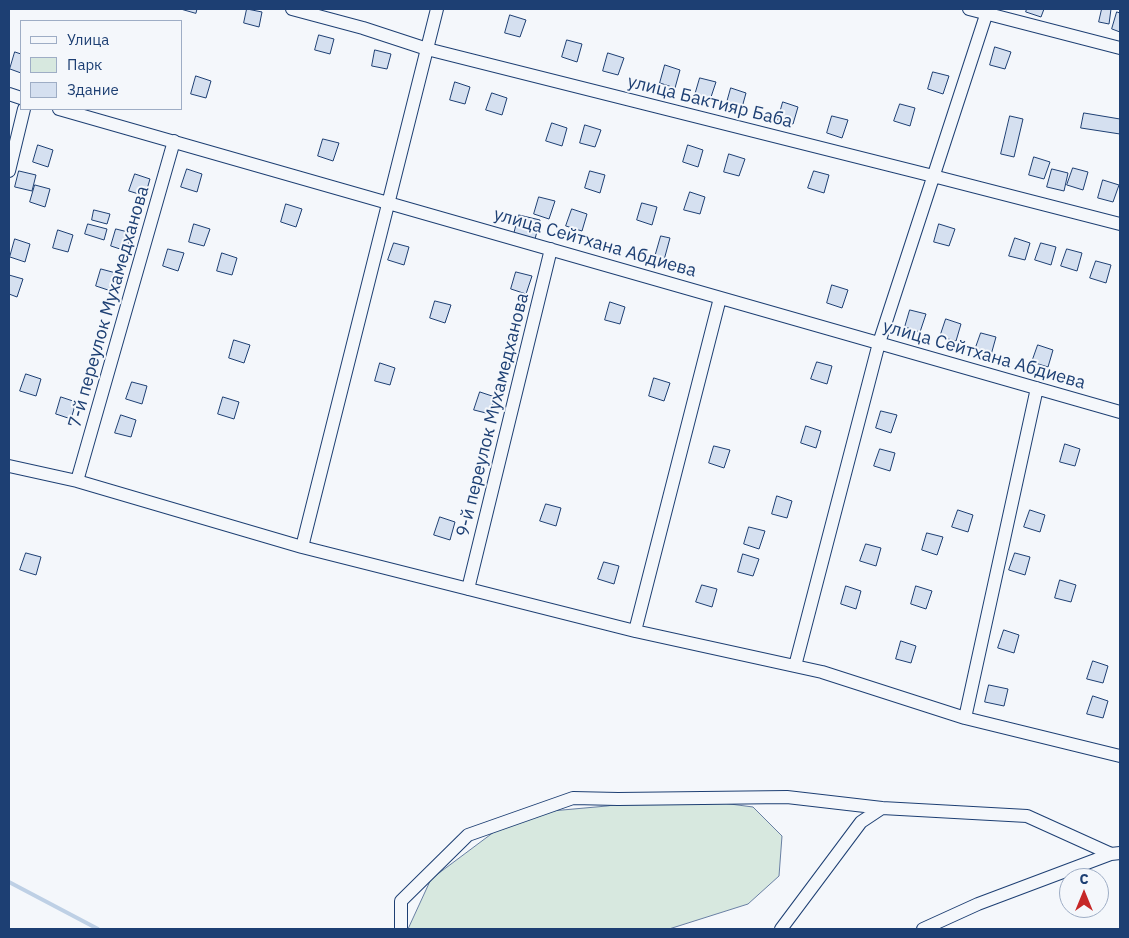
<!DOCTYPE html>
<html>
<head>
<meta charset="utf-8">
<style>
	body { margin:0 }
	#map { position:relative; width:1129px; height:938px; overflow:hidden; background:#f4f7fb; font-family:"IBM Plex Sans",sans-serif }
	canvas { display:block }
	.frame { position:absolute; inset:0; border:10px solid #1d3f73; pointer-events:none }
	.legend { position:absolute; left:20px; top:20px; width:162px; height:90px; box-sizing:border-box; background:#f4f7fb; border:1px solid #9eadc5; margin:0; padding:6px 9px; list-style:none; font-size:15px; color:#1d3f73 }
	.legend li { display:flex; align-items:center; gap:10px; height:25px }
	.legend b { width:25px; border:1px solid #9eadc5 }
	.north { position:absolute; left:1059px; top:868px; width:50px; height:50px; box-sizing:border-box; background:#f4f7fb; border:1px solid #9eadc5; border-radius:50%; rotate:0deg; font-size:14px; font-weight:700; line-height:20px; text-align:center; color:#1d3f73 }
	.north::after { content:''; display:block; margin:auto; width:18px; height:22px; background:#c62828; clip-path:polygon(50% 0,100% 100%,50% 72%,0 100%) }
</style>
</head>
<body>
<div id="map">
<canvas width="1129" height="938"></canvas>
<div class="frame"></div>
<ul class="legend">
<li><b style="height:6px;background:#f4f7fb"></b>Улица</li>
<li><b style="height:14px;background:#d7e8df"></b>Парк</li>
<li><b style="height:14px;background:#d5e0f0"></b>Здание</li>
</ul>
<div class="north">С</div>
</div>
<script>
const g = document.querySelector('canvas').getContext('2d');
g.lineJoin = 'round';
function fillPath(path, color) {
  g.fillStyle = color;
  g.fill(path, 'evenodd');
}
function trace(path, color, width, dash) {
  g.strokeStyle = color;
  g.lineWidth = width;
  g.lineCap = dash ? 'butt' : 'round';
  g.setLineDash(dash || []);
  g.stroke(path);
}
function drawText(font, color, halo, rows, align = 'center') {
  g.font = font + ' "IBM Plex Sans",sans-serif';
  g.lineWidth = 4;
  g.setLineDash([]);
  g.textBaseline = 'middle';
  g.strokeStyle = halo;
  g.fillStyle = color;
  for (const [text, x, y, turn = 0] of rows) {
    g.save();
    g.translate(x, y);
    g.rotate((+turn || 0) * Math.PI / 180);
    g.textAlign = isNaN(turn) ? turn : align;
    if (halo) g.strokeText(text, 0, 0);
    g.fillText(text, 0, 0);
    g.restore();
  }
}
const green = new Path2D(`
	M669 796 753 807 782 836 779 876 748 904 669 929H408L431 879 518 814 607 806Z`);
const stream = new Path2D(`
	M9 882 98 929`);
const building = new Path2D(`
	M181 9H197L196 13Z
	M247 9 262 12 259 27 244 23Z
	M1027 9H1044L1041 17 1026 12Z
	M1102 9H1111L1109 24 1099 22Z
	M1117 12 1120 13V32L1112 29Z
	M510 15 526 20 520 37 505 33Z
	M319 35 334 39 330 54 315 50Z
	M567 40 582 44 577 62 562 57Z
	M995 47 1011 52 1005 69 990 65Z
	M375 50 391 54 387 69 372 66Z
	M15 52 21 54V73L10 69Z
	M608 53 624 58 618 75 603 71Z
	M665 65 680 70 675 88 660 83Z
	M933 72 949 76 943 94 928 89Z
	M196 76 211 81 206 98 191 94Z
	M700 78 716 82 710 100 695 95Z
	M455 82 470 87 465 104 450 100Z
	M731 88 746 93 741 111 726 106Z
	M492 93 507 98 502 115 486 110Z
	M783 102 798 107 793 124 778 120Z
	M900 104 915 108 910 126 894 121Z
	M1084 113 1120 119V134L1081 128Z
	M832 116 848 120 842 138 827 133Z
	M1010 116 1023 119 1014 157 1001 154Z
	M552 123 567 128 562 146 546 141Z
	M585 125 601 130 595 147 580 143Z
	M323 139 339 143 333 161 318 156Z
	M38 145 53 150 48 167 33 162Z
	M688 145 703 150 698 167 683 162Z
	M729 154 745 159 739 176 724 172Z
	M1034 157 1050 162 1044 179 1029 175Z
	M1073 168 1088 172 1083 190 1067 185Z
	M187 169 202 174 197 192 181 187Z
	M1052 169 1068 173 1064 191 1047 187Z
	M19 171 36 175 32 191 15 187Z
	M590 171 605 175 600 193 585 188Z
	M814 171 829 175 824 193 808 188Z
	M135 174 150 179 145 196 129 191Z
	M1103 180 1119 185 1113 202 1098 198Z
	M35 185 50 189 45 207 30 202Z
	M690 192 705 197 700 214 684 210Z
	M539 197 555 201 549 219 534 214Z
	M642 203 657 207 652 225 637 220Z
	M286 204 302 209 296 227 281 222Z
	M572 209 587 214 582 231 566 226Z
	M94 210 110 214 107 224 92 220Z
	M519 215 540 220 535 239 514 234Z
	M88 224 107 229 104 240 85 234Z
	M194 224 210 229 204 246 189 242Z
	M939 224 955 229 949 246 934 242Z
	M116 229 132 233 126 251 111 246Z
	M58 230 73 235 68 252 53 248Z
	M661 236 670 238 664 260 655 257Z
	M1015 238 1030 243 1025 260 1009 256Z
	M15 239 30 244 25 262 10 257Z
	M394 243 409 247 404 265 388 260Z
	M1041 243 1056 247 1051 265 1035 260Z
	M168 249 184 253 178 271 163 266Z
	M1067 249 1082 253 1077 271 1061 266Z
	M222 253 237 258 232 275 217 271Z
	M1096 261 1111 265 1106 283 1090 278Z
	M101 269 116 273 111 291 96 286Z
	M516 272 532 276 526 294 511 289Z
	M9 275 23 279 17 297 9 294Z
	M832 285 848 290 842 308 827 303Z
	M435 301 451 305 445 323 430 318Z
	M610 302 625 307 620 324 605 320Z
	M910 310 926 314 920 332 905 327Z
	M946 319 961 324 956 341 940 337Z
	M981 333 996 337 991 355 975 350Z
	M234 340 250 345 244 363 229 358Z
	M1038 345 1053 350 1048 367 1032 362Z
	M817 362 832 366 827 384 811 379Z
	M380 363 395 368 390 385 375 381Z
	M26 374 41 379 36 396 20 391Z
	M654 378 670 383 664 401 649 396Z
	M132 382 147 386 142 404 126 399Z
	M480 392 495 397 490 414 474 410Z
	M61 397 76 402 71 419 56 414Z
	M223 397 239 402 234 419 218 414Z
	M881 411 897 415 891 433 876 428Z
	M121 415 136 420 131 437 115 433Z
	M806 426 821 431 816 448 801 443Z
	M1065 444 1080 449 1075 466 1060 462Z
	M714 446 730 450 724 468 709 463Z
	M880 449 895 453 890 471 874 466Z
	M777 496 792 501 787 518 772 514Z
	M546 504 561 508 556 526 540 521Z
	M958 510 973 515 968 532 952 527Z
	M1030 510 1045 515 1040 532 1024 527Z
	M440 517 455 522 450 540 434 535Z
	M749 527 765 531 759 549 744 544Z
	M927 533 943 537 937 555 922 550Z
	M866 544 881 548 876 566 860 561Z
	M26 553 41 557 36 575 20 570Z
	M1015 553 1030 557 1025 575 1009 570Z
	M743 554 759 559 753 576 738 572Z
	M604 562 619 566 614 584 598 579Z
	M1060 580 1076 585 1071 602 1055 598Z
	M702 585 717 589 712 607 696 602Z
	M846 586 861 591 856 609 841 604Z
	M916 586 932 591 926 609 911 604Z
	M1004 630 1019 635 1014 653 998 648Z
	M901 641 916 646 911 663 896 659Z
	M1093 661 1108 666 1103 683 1087 679Z
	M989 685 1008 689 1004 706 985 702Z
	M1093 696 1108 701 1103 718 1087 714Z`);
const minor = new Path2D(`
	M292 9 363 28 427 49 933 176 1120 224
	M969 9 1120 48
	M9 94 21 98
	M59 109 1120 412
	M9 171 24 109
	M9 466 77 481 302 547 635 631 822 672 965 718 1120 756
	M77 481 174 141
	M302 547 437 9
	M468 589 551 249
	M635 631 720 298
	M795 666 879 343 988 9
	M965 718 1037 388
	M401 929V901L468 835 573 798 618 799 787 797 882 808 1027 816 1111 854
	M781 929 861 822 882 808
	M923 929 978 904 1111 854 1120 853`);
const streetNames = [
	["улица Бактияр Баба",710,102,14],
	["улица Сейтхана Абдиева",595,243,16],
	["7-й переулок Мухамедханова",109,307,-74],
	["улица Сейтхана Абдиева",984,355,16],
	["9-й переулок Мухамедханова",493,415,-76]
];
fillPath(green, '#d7e8df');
trace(green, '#687fa3', 1);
trace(stream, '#bed0e5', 4);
fillPath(building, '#d5e0f0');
trace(building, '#1d3f73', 1);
trace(minor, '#1d3f73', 14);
trace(minor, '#f4f7fb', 12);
drawText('18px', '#1d3f73', '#f4f7fb', streetNames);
</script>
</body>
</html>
